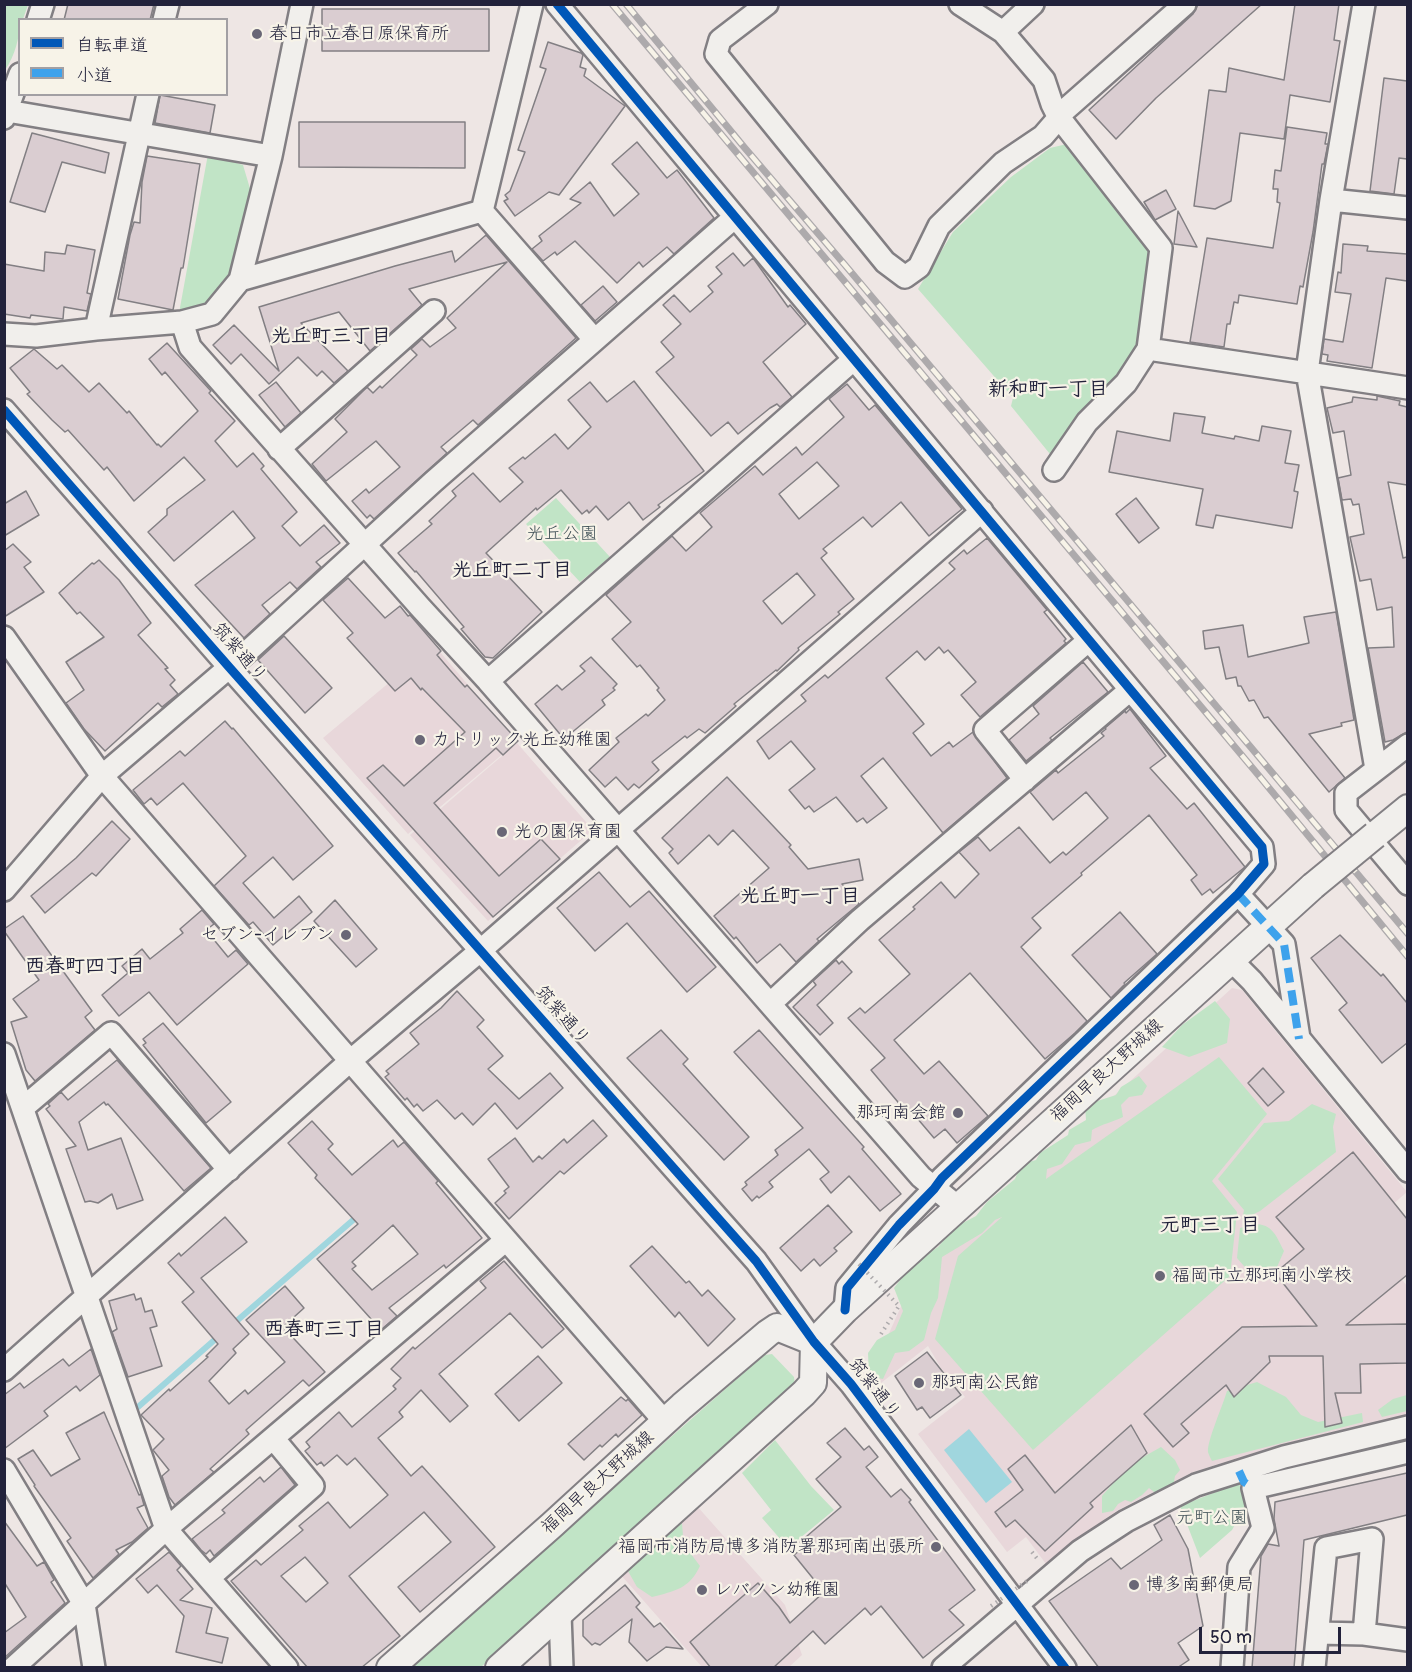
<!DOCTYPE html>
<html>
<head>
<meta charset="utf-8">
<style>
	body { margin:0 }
	#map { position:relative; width:1412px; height:1672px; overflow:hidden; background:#eee6e4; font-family:Pangolin,"Klee One",sans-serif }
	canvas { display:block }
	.frame { position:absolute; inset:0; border:6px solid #22223b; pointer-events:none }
	.legend { position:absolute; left:18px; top:18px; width:210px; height:78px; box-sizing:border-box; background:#f7f3e8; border:2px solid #a29fa3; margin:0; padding:8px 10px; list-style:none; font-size:18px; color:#22223b }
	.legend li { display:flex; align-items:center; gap:12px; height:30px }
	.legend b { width:30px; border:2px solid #a29fa3 }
	.scale { position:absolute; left:1199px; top:1627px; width:142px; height:27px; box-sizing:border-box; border:3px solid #22223b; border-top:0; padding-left:8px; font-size:18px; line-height:21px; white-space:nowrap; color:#22223b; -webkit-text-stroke:4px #f7f3e8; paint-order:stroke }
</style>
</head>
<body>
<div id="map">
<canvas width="1412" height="1672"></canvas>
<div class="frame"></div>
<ul class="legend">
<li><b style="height:8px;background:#0057b8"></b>自転車道</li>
<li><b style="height:8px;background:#3ea2ec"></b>小道</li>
</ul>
<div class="scale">50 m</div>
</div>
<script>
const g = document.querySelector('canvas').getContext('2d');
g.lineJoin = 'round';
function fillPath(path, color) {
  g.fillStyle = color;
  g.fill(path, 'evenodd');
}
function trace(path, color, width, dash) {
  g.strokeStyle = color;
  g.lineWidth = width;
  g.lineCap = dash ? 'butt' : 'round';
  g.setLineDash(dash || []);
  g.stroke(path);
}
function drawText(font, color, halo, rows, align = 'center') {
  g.font = font + ' Pangolin,"Klee One",sans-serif';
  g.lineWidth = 4.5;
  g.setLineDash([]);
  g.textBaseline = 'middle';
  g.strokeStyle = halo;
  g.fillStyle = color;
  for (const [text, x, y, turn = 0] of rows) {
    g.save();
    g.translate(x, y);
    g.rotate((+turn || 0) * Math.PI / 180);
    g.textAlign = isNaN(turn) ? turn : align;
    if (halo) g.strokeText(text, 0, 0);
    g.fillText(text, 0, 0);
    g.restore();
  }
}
const built = new Path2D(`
	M434 645 517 742 408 834 323 738Z
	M517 743 593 830 488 921 410 835Z
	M1232 988 1242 990 1407 1192 1363 1230 1407 1286V1415L1283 1444 1193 1472 1118 1510 1071 1543 1046 1564 1026 1537 1007 1552 918 1434 965 1397 941 1368 928 1346 881 1383 872 1371 908 1291 927 1267Z
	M696 1505 785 1605 802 1655 789 1667H702L620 1574Z`);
const green = new Path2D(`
	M5 4 28 5 23 19 20 20C20 36 15 56 5 70Z
	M1067 144 1154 249 1145 336 1127 373 1054 459 1011 406 1013 398 918 289 953 232 1011 177 1050 148Z
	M208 154 243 165 254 202 237 278 212 306 179 313Z
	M556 498 610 557 580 582 526 524Z
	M1215 1001 1230 1019 1227 1043 1189 1057 1162 1047 1182 1025Z
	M1219 1057 1267 1114 1212 1181 1237 1212 1230 1276 1033 1450 935 1339 958 1256 1002 1217 995 1220 982 1233 942 1257 938 1298 931 1313 924 1340 909 1351 895 1353 883 1379 869 1376 868 1353 877 1340 895 1330 903 1311 894 1288 913 1263 938 1247 955 1227 976 1216 987 1202 1015 1179 1021 1164 1036 1160 1040 1153 1068 1135 1069 1130 1086 1120 1085 1105 1116 1095 1121 1087 1139 1076 1147 1086 1142 1095 1129 1097 1121 1105 1123 1117C1113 1122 1102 1124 1092 1130L1091 1141 1075 1145 1062 1164 1047 1169 1046 1179Z
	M1312 1104 1336 1114 1333 1127 1336 1152 1260 1211 1242 1220 1244 1210 1218 1179 1264 1123 1289 1121Z
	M1254 1224C1273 1224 1276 1236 1284 1251L1277 1267 1250 1273 1237 1258 1240 1228Z
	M772 1354 794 1377 795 1386 481 1667 409 1668 756 1362 765 1355Z
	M1257 1382 1286 1397 1301 1415 1318 1422 1362 1413 1363 1422 1212 1461C1211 1459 1208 1453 1208 1452 1207 1441 1223 1405 1227 1391Z
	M1407 1395V1411L1382 1417 1378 1410 1393 1399Z
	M775 1440 811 1486 834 1510 788 1548 762 1518 771 1510 742 1473Z
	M1161 1447 1175 1460 1180 1470 1175 1476 1172 1493 1158 1495 1149 1488 1142 1495 1131 1502 1125 1500 1118 1504 1113 1511 1102 1513V1496L1129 1465Z
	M1239 1483 1247 1503 1232 1530 1200 1558 1180 1506Z
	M674 1518 682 1523 684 1549 691 1554 700 1566C689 1589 675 1591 652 1597L637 1587 624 1564Z`);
const water = new Path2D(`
	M969 1429 1012 1482 986 1503 944 1450Z`);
const stream = new Path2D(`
	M232 1325 360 1214
	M138 1407 219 1336`);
const building = new Path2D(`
	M68 4H154L150 20H64Z
	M1198 4H1262L1156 98 1116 139 1089 110 1193 14Z
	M1295 4H1339L1334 40 1340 41 1330 102 1290 95 1284 139 1240 133 1231 201 1215 209 1194 206 1209 90 1226 92 1229 68 1284 80Z
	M322 9H489V51H322Z
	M548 42 581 53 583 55 580 67 586 69 584 76 625 106 559 195 549 192 515 216 504 201 508 199 505 195 510 191 525 152 518 150 546 69 540 67Z
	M1384 78 1407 81V159L1399 158 1394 194 1370 191Z
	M160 95 215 105 210 133 155 123Z
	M299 122H465V168L299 167Z
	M1287 127 1327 133 1325 144H1328L1324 164H1322L1313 232 1303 287 1300 286 1297 304 1239 295 1238 303 1234 302 1230 324H1227L1224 347 1190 342 1207 238 1273 248 1280 203 1277 202 1278 189H1273L1275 170 1281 171Z
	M32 133 109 153 105 173 62 162 45 212 10 202Z
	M637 142 667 178 677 170 714 218 674 254 667 247 643 267 639 262 617 283 575 241 557 255 555 252 543 261 532 249 542 241 539 236 581 203 570 199 590 182 614 216 639 194 612 164Z
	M147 156 200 164 183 268H181L173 310 118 299 130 235 134 222 140 223 142 182Z
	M1166 190 1176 209 1155 220 1144 202Z
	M1178 211 1197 247 1174 244Z
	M486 235 576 338 478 425 473 420 441 447 447 453 374 519 370 515 367 518 352 501 366 489 369 493 400 467 376 441 326 481 312 464 347 432 335 419 367 387 373 393 380 386 382 388 417 355 411 349 422 339 430 347 456 328 447 318 507 262 409 289 422 305 370 351 339 312 301 323 348 371 334 383 322 371 317 376 298 357 269 384 241 354 231 364 213 345 234 325 279 371 259 307 395 266 452 251 455 262Z
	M1343 244 1368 246 1367 251 1407 254V281L1386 278 1372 368 1327 361 1328 355 1322 354 1324 339 1343 342 1351 294 1335 292 1338 272 1341 273Z
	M67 245 95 250 87 293 91 294 87 311 64 307 63 319 31 315 30 318 4 314V264L44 271 45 252 65 254Z
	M733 253 744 266 753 258 788 307 790 305 806 324 763 362 792 397 780 407 777 404 770 408 738 434 728 422 711 436 656 372 674 357 661 342 681 324 663 305 674 295 690 312 713 292 708 286 722 274 716 267Z
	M603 286 617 302 595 321 581 305Z
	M167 343 211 391 209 393 235 421 215 441 237 467 253 453 264 466 261 469 297 512 282 526 300 546 324 525 340 543 316 562 321 567 297 589 290 582 262 605 270 614 244 638 195 585 255 538 233 511 174 561 148 532 167 515V509L205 480 184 457 134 501 107 467 104 470 68 430 65 432 52 420 27 394 30 392 10 368 34 349 57 369 62 365 89 392 99 383 127 413 129 411 157 445 158 444 161 447 198 411 165 372 162 375 149 359Z
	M634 381 704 471 658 505 660 507 643 520 629 502 608 520 596 506 589 513 587 510 582 514 561 490 537 510 536 508 486 553 542 612 493 658 485 657 461 629 464 627 416 571 415 572 398 553 432 524 429 521 456 496 452 491 473 473 500 502 523 482 509 468 523 457 525 459 555 434 568 449 591 427 568 400 590 382 607 402Z
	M276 382 301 413 285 427 259 395Z
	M847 384 869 410 875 405 962 509 929 536 901 502 872 527 863 517 823 549 827 553 821 558 854 599 838 612 840 614 798 648 799 650 777 671 776 670 734 704 736 706 705 733 699 729 687 738 685 736 652 762 659 770 639 788 634 784 628 790 616 777 605 787 589 770 619 742 616 738 646 714 648 716 665 700 657 690 659 688 640 665 637 667 612 639 631 622 606 595 672 536 686 551 712 527 700 513 755 466 763 475 796 447 802 455 844 417 829 399ZM817 462 839 486 799 519 779 494ZM797 573 815 595 782 624 763 601Z
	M1377 396 1400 401 1399 405 1407 407V485L1388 482 1403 558 1407 557V732L1393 740 1385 742 1368 648 1394 647 1392 607 1377 610 1371 579 1360 581 1350 537 1364 534 1359 504 1353 505 1351 499 1342 500 1338 478 1351 475 1344 431 1333 433 1327 408 1352 402 1353 397 1377 400Z
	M1174 413 1205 417 1202 433 1234 439 1235 436 1259 441 1262 426 1291 431 1285 463 1299 465 1294 491 1298 492 1292 528 1216 515 1213 528 1196 525 1203 489 1109 472 1117 431 1170 441Z
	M26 491 39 515 4 536V504Z
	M1136 498 1159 528 1139 543 1116 514Z
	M987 538 1047 610 1044 612 1066 639 1064 641 1066 643 980 717 961 695 976 682 948 650 944 653 939 647 925 660 917 651 886 678 924 724 913 733 931 756 949 742 953 747 973 732 1007 778 943 833 883 758 861 776 887 808 867 823 863 818 857 822 836 797 814 812 809 806 805 809 789 790 815 769 791 741 769 759 757 741 806 701 801 695 825 675 828 678 955 569 949 563 964 550 967 554Z
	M13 544 31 562 24 567 44 592 4 617V551Z
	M99 560 119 580 151 623 138 635 168 668 165 669 175 680 170 685 178 694 162 707 158 703 105 751 84 729 66 703 84 690 66 662 104 637 80 612 77 614 59 593 92 563 94 564Z
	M348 578 385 618 400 606 408 616 410 615 441 651 437 655 449 669 465 687 467 685 518 741 503 755 496 748 434 803 499 876 541 839 560 859 493 917 367 778 383 765 404 786 465 732 422 688 421 690 411 678 395 691 347 638 353 633 323 600Z
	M1336 612 1354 720 1341 723 1342 726 1309 734 1345 778 1329 792 1268 717 1264 718 1254 700 1249 701 1241 686H1238L1236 677 1226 679 1219 647 1205 649 1203 631 1243 625 1248 657 1309 643 1304 617Z
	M284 636 332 688 305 713 258 660Z
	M591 657 617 684 613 688 615 690 602 700 605 705 564 739 535 704 557 685 562 690 585 671 580 666Z
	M1083 662 1108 692 1050 738 1052 740 1026 761 1009 740 1039 714 1033 706Z
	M1130 709 1166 756 1150 768 1187 809 1194 803 1245 867 1213 893 1210 889 1202 895 1191 880 1197 875 1149 815 1081 873 1082 875 1032 918 1041 928 1021 947 1087 1021 1075 1033 1045 1059 970 973 894 1040 924 1074 939 1061 988 1116 957 1143 945 1129 934 1138 911 1111 908 1114 871 1070 885 1058 848 1018 860 1008 865 1013 910 974 879 940 915 909 913 907 941 882 955 898 979 874 959 852 978 837 990 851 1019 827 1050 863 1063 852 1066 855 1108 818 1086 792 1053 820 1030 792 1056 770 1058 773 1104 736 1101 733 1106 729 1105 728 1125 711 1126 713Z
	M225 721 232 729 233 728 333 846 293 880 273 857 243 883 274 918 299 896 312 912 273 945 253 922 249 925 214 886 246 856 183 783 157 805 151 798 144 804 133 790 180 751 185 756Z
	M727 777 791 845 789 847 808 869 859 859 863 880 842 884 859 904 817 939 819 941 796 962 780 944 757 963 736 937 734 939 714 916 769 868 733 830 718 845 709 835 678 864 669 853 673 849 662 838Z
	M112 821 130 839 96 876 92 873 45 913 31 896 76 858Z
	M599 872 630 907 649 891 716 967 687 992 627 923 595 951 557 908Z
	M335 900 377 949 356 967 314 921Z
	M202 910 214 924 206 930 228 957 236 950 248 964 177 1025 149 992 119 1016 102 995 128 973 122 966 142 949 150 959 183 933 180 929Z
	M1120 912 1157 954 1124 983 1125 984 1111 998 1072 955Z
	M23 916 92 1011 85 1017 95 1030 35 1081 26 1070 11 1022 27 1017 13 999 39 980 4 931V929Z
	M1340 935 1381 976 1383 974 1407 1003V1043L1382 1063 1339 1010 1347 1003 1311 958Z
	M836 960 839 964 842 961 852 972 817 1005 833 1023 820 1035 793 1007 816 985 813 981Z
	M457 991 484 1020 477 1027 503 1056 488 1069 519 1099 550 1073 563 1088 517 1129 495 1103 473 1125 462 1113 455 1119 437 1100 423 1111 417 1104 414 1107 407 1098 405 1100 385 1077 389 1074 386 1071 419 1044 410 1033 441 1008Z
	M163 1023 231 1102 206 1123 143 1045 146 1043 143 1039Z
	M661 1030 688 1059 683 1064 749 1137 724 1160 627 1058Z
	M759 1030 864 1147 862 1149 901 1194 880 1211 849 1176 831 1193 820 1179 829 1172 809 1149 769 1182 773 1187 759 1198 757 1196 752 1201 742 1189 747 1185 745 1182 778 1155 775 1150 803 1128 734 1052Z
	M117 1060 211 1168 184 1191 108 1104 106 1105 104 1102 79 1122 88 1150 121 1138 143 1200 117 1209 112 1194 98 1203 90 1201 85 1202 66 1149 76 1146 46 1109 50 1106 48 1104 61 1092 68 1100Z
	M1263 1068 1284 1092 1268 1106 1248 1083Z
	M593 1120 607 1136 564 1174 560 1171 509 1219 495 1203 506 1193 504 1191 509 1187 488 1159 515 1138 533 1162 539 1156 542 1159 564 1139 567 1143Z
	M312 1121 333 1144 328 1149 352 1175 393 1140 398 1147 404 1142 438 1181 436 1183 482 1238 446 1268 444 1265 389 1308 397 1316 381 1330 317 1259 358 1224 315 1178 317 1175 288 1143ZM393 1225 418 1254 372 1290 352 1269 356 1266 352 1262Z
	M1353 1152 1407 1219V1275L1346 1325 1407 1324V1363L1360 1364 1361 1393H1335L1342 1423 1325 1427 1323 1356H1269L1270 1362 1234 1397 1226 1385 1181 1424 1189 1433 1173 1447 1144 1414 1242 1327 1317 1326 1275 1273 1304 1249 1276 1217Z
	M828 1205 852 1232 834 1248 837 1251 820 1266 814 1259 801 1271 780 1248Z
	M225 1217 247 1242 201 1278 249 1334 233 1349 236 1353 209 1381 229 1404 245 1390 248 1394 285 1362 246 1320 285 1286 304 1308 283 1327 325 1372 309 1386 303 1380 246 1430 249 1434 210 1469 214 1472 175 1505 169 1497 162 1476 169 1470 153 1450 164 1439 141 1415 169 1389 170 1391 208 1357 206 1356 218 1344 182 1302 194 1292 168 1263 179 1253 181 1256Z
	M652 1246 686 1283 689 1281 702 1296 708 1290 735 1319 708 1346 679 1312 675 1317 630 1266Z
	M504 1261 564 1329 542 1348 510 1313 439 1374 468 1406 450 1422 421 1390 399 1412 403 1417 378 1438 411 1476 422 1466 495 1547 420 1612 398 1587 451 1542 424 1512 349 1576 400 1636 361 1668H308L231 1581 256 1560 261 1565 303 1530 299 1526 328 1502 350 1528 388 1495 355 1458 347 1465 337 1455 324 1466 321 1462 317 1465 305 1451 310 1447 306 1442 339 1412 352 1427 396 1389 393 1386 401 1378 391 1369 413 1347 415 1349 486 1288 480 1281ZM305 1557 328 1583 306 1602 281 1576Z
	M134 1294 136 1300 141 1298 145 1312 152 1310 157 1326 150 1328 162 1366 128 1377 112 1332 117 1329 109 1301Z
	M91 1349 100 1375 80 1391 76 1386 44 1411 48 1416 4 1449V1395L20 1383 24 1388 63 1359 69 1366Z
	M927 1352 961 1395 930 1418 922 1407 917 1410 895 1376Z
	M538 1356 562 1383 519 1421 495 1394Z
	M621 1397 626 1401 628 1399 642 1415 618 1437 616 1434 602 1447 600 1445 584 1460 568 1444Z
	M104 1412 139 1495 141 1494 144 1505 137 1508 148 1528 132 1542 116 1550 119 1554 93 1578 67 1541 71 1538 34 1486 35 1485 18 1459 33 1450 51 1476 80 1459 66 1433Z
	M1131 1425 1147 1453 1090 1503 1093 1507 1045 1551 1015 1520 1006 1527 995 1512 1023 1490 1008 1469 1025 1455 1055 1493Z
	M845 1428 864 1450 869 1446 878 1457 866 1467 891 1497 901 1489 911 1500 909 1502 975 1590 949 1610 964 1625 923 1658 881 1606 871 1615 865 1608 825 1644 813 1631 773 1668H711L690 1642 758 1583 779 1607 790 1623 824 1592 794 1555 804 1547 800 1542 841 1507 816 1479 841 1457 827 1443Z
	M281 1467 295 1485 214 1556 210 1550 206 1554 201 1550 192 1539 225 1513 222 1510 260 1477 264 1482Z
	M1407 1473V1515L1304 1540 1294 1668H1252L1261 1556 1268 1544 1279 1546 1274 1519 1275 1502Z
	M1170 1515 1188 1549 1203 1626 1178 1643 1189 1660 1177 1668H1099L1049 1601 1111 1558 1121 1569 1162 1540 1154 1525Z
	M4 1521 37 1566 44 1562 54 1580 51 1582 65 1603 4 1658V1633L26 1617 4 1582Z
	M169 1552 181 1566 177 1570 193 1589 180 1600 212 1608 206 1633 228 1638 222 1663 176 1652 184 1616 157 1585 148 1593 136 1579Z
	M625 1585 640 1603 636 1607 654 1627 660 1623 683 1649 666 1647 647 1661 629 1642 632 1619 600 1645 595 1643 592 1645 583 1636V1620Z`);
const path = new Path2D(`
	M881 1334 899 1306
	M1032 1552 1039 1561`);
const minor = new Path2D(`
	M557 4 1262 847 1264 864 1238 894 942 1178 934 1189 899 1225 847 1288 845 1310
	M767 4 720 40 716 54 885 262 905 277 919 267 939 226 1003 163 1043 136 1056 121 1058 116 1185 4
	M960 4 1003 32 1044 80 1052 104 1058 116 1161 248 1148 349 1126 383 1087 422 1054 470
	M1364 4 1331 200 1307 372 1376 769
	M38 20 43 4
	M164 20 168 4
	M1003 32 1033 4
	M7 111 271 156
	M4 118 20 74
	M1331 200 1408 208
	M482 211 594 339
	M240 280 482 211 532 4
	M182 322 190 347 420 607 488 681 921 1177 958 1207
	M96 329 148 94
	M4 334 36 336 96 329 182 322 212 314 240 280 271 156 302 4
	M1148 349 1408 388
	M4 410 229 667 756 1261 814 1342 851 1384 1065 1668
	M279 449 434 311
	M4 637 102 776 665 1422
	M488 681 853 360
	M1408 745 1346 793V810L1408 884
	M1025 780 985 730 1089 640
	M4 890 102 776 247 652 433 482 735 217
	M1238 894 1284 944 1299 1038
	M1230 959 1252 981 1408 1171
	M770 1004 860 920 1130 690
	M4 1054 166 1529 287 1668
	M24 1107 111 1033 229 1170
	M4 1370 350 1061 481 950 982 511
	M4 1470 84 1604 94 1668
	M209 1578 313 1486 273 1438
	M560 1614 562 1668
	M1318 1633 1364 1634 1408 1640
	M13 1668 166 1529 506 1240
	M943 1668 1080 1551 1126 1521 1196 1485 1284 1457 1408 1427
	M1232 1668 1239 1567 1263 1528 1253 1488 1408 1452
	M1314 1668 1326 1548 1372 1539 1364 1634`);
const major = new Path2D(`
	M1375 835 1408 808
	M390 1668 552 1525 682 1406 768 1333 777 1327 814 1342
	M499 1668 804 1393 813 1383 814 1342 845 1310 1313 886`);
const rail = new Path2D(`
	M612 4 1260 777 1408 957
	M626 4 744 147 845 265 1408 934`);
const pathBridge = new Path2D(`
	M859 1264 899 1306
	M991 1606 1030 1579`);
const majorBridge = new Path2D(`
	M1313 886 1375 835`);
const quiet = new Path2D(`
	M1238 894 1284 944 1299 1039
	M1239 1471 1244 1482 1253 1488`);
const cycleway = new Path2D(`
	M557 4 1262 847 1264 864 1238 894 942 1178 934 1189 899 1225 847 1288 845 1310
	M4 410 229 667 756 1261 814 1342 851 1384 1065 1668`);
const markers = [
	[257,34,6,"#696776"],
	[420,740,6,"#696776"],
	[502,832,6,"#696776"],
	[346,935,6,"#696776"],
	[958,1113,6,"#696776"],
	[1160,1276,6,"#696776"],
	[919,1383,6,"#696776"],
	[936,1547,6,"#696776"],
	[1134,1585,6,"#696776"],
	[702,1590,6,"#696776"]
];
const poiNames = [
	["春日市立春日原保育所",269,34],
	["カトリック光丘幼稚園",432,740],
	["光の園保育園",514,832],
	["セブン-イレブン",334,935,"right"],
	["那珂南会館",946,1113,"right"],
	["福岡市立那珂南小学校",1172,1276],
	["那珂南公民館",931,1383],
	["福岡市消防局博多消防署那珂南出張所",924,1547,"right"],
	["博多南郵便局",1146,1585],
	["レバノン幼稚園",714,1590]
];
const parkNames = [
	["光丘公園",562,534],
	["元町公園",1212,1518]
];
const streetNames = [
	["筑紫通り",239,653,49],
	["筑紫通り",562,1016,49],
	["福岡早良大野城線",1107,1071,-42],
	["筑紫通り",874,1389,52],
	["福岡早良大野城線",598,1483,-42]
];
const neighbourhoodNames = [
	["光丘町三丁目",331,337],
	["新和町一丁目",1048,390],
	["光丘町二丁目",512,571],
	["光丘町一丁目",800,897],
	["西春町四丁目",85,967],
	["元町三丁目",1210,1226],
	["西春町三丁目",324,1330]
];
fillPath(built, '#e8d7da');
fillPath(green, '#c1e4c6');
fillPath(water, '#a0d6de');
trace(stream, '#a0d6de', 6);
fillPath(building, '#dacdd1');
trace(building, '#827f83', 1.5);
trace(minor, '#827f83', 26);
trace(major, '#827f83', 30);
trace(path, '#adaaac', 4, [1.5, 4.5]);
trace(minor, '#f1efec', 21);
trace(major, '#f1efec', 26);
trace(rail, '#adaaac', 7);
trace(rail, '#f7f3e8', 4.5, [14]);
trace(majorBridge, '#827f83', 30, []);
trace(pathBridge, '#adaaac', 4, [1.5, 4.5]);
trace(majorBridge, '#f1efec', 26);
trace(quiet, '#3ea2ec', 8, [15, 8]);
trace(cycleway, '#0057b8', 9);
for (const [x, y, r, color] of markers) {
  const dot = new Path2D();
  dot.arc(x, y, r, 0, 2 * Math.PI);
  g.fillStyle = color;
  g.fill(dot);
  trace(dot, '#f7f3e8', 2);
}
drawText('18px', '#22223b', '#f7f3e8', poiNames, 'left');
drawText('18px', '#415258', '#f7f3e8', parkNames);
drawText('18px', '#22223b', '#f7f3e8', streetNames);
drawText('bold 20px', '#22223b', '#f7f3e8', neighbourhoodNames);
</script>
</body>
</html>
